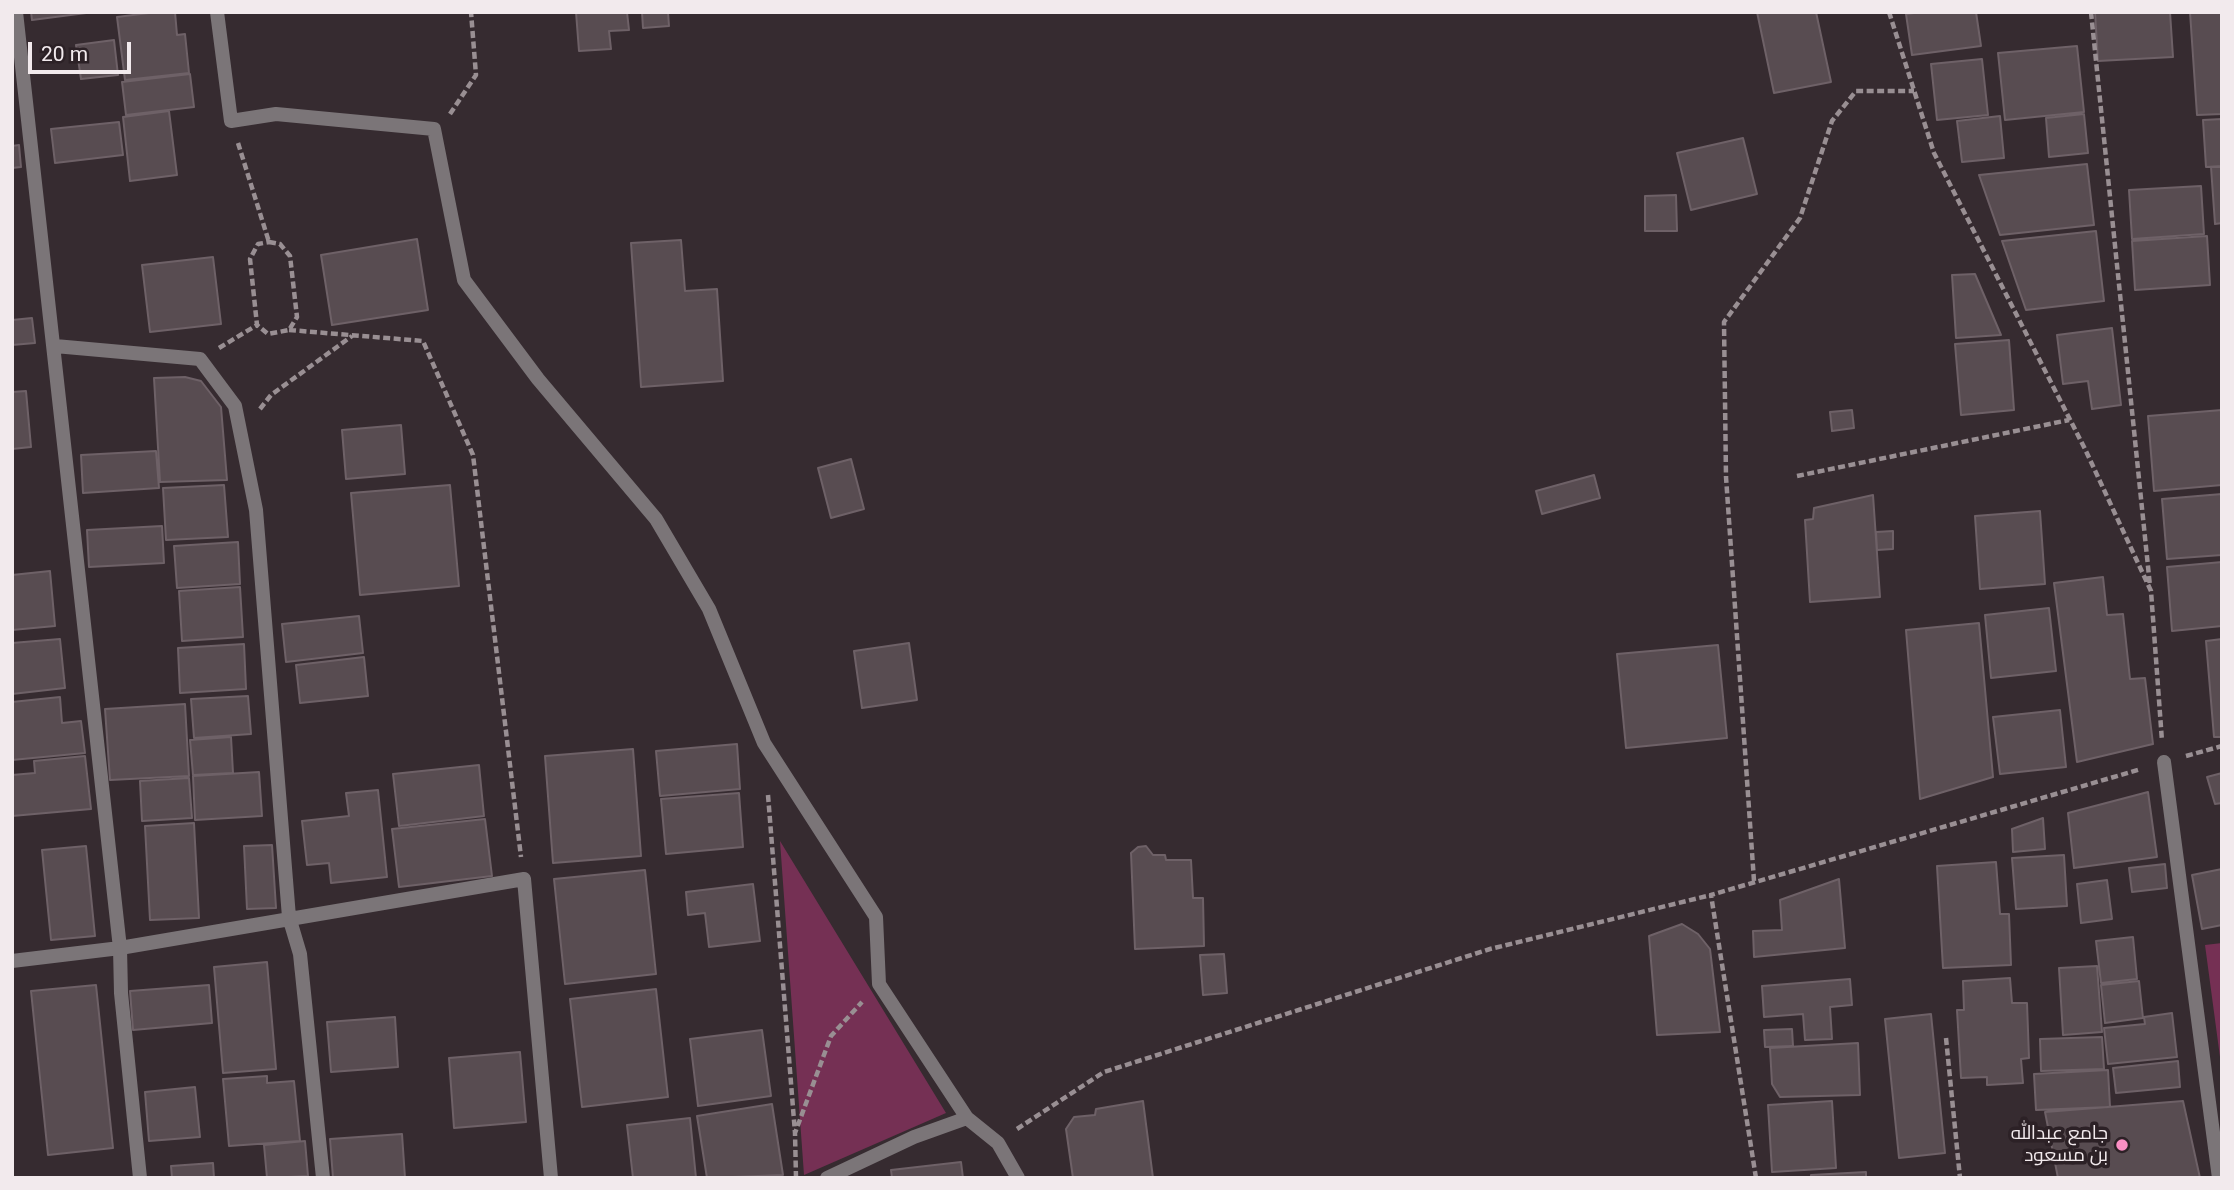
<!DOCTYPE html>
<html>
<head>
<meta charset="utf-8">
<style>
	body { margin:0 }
	#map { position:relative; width:2234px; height:1190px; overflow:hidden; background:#362b30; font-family:Roboto,sans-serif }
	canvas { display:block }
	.frame { position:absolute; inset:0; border:14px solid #f2eaed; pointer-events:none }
	.scale { position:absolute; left:28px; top:42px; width:103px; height:32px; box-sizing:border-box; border:4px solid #f2eaed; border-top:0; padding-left:9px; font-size:21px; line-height:24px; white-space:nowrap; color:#f2eaed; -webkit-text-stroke:5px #2c2126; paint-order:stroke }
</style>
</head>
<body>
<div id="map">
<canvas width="2234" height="1190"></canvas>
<div class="frame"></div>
<div class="scale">20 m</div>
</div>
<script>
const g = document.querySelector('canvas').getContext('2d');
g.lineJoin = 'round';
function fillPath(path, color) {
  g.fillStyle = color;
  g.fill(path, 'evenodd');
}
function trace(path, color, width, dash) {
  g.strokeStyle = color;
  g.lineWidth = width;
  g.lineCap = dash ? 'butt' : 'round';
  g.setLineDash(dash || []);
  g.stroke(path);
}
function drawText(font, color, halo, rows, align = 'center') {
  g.font = font + ' Roboto,Cairo,sans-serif';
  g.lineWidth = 7;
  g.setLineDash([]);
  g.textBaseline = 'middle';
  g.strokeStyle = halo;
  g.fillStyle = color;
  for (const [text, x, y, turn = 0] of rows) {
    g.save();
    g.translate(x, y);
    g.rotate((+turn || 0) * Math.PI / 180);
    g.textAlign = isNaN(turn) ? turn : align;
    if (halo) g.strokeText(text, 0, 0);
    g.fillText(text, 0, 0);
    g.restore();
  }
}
const green = new Path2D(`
	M780 841 946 1113 804 1175Z
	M2222 943V1072L2205 945Z`);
const building = new Path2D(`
	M31 12H94L32 20Z
	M157 12H175L177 35 185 34 189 73 125 80 117 17Z
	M576 12H627L629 30 609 31 611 49 579 51Z
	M642 12H668L669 26 643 28Z
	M1757 12H1816L1831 82 1774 93Z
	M1922 12H1976L1981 46 1912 55 1906 14Z
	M2095 12H2170L2173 57 2098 61Z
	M2190 12H2222V114L2197 115Z
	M114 40 118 75 81 79 76 45Z
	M2077 46 2084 112 2005 120 1998 53Z
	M1982 59 1988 115 1937 120 1931 64Z
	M190 74 194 107 126 115 122 82Z
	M169 111 177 175 130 181 123 117Z
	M2084 114 2088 153 2049 157 2046 118Z
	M2000 116 2004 158 1962 162 1957 121Z
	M2222 119V166L2206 167 2203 120Z
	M119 122 123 155 55 163 51 129Z
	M1743 138 1757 194 1691 210 1677 153Z
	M19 145 21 167 12 168V146Z
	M2087 164 2094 225 2000 235 1979 175Z
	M2211 167H2222V223L2215 224Z
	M2201 186 2204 234 2132 239 2129 190Z
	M1676 195 1677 231H1645V196Z
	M2096 231 2104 301 2026 310 2002 241Z
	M2207 236 2210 285 2135 290 2132 241Z
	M417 239 428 310 332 325 321 255Z
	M681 240 685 291 717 289 723 381 641 387 631 243Z
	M213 257 221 324 150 332 142 265Z
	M1975 274 2001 335 1956 338 1952 275Z
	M32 318 35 343 12 345V320Z
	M2112 328 2121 405 2092 409 2088 381 2063 384 2057 335Z
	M2009 340 2014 410 1961 415 1955 344Z
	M185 377 201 381 221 407 227 480 160 482 154 378Z
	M26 391 31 447 12 449V392Z
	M1852 410 1854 428 1832 431 1830 412Z
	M2222 410V485L2154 491 2148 416Z
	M401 425 405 474 346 479 342 430Z
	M156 451 159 488 83 493 81 455Z
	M851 459 864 509 831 518 818 468Z
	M1594 475 1600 498 1542 514 1536 491Z
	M224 485 228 537 166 540 163 488Z
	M450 485 459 586 360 595 351 493Z
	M2222 494V555L2167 559 2162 499Z
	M1873 495 1880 597 1810 602 1805 520 1813 519 1814 508Z
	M2040 511 2045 584 1980 589 1975 516Z
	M162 526 164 563 89 567 87 530Z
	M1893 531V549L1877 550 1876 532Z
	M238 542 240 584 177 588 174 546Z
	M2222 562V626L2172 631 2167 567Z
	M50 571 55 626 12 630V575Z
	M2103 577 2107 615 2123 614 2130 679 2145 678 2153 744 2077 762 2054 583Z
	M240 587 243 637 182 641 179 591Z
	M2049 608 2056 671 1991 678 1985 615Z
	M359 616 363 653 286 662 282 624Z
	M1979 623 1993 777 1920 799 1906 630Z
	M60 639 65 688 12 694V643Z
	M2222 639V737H2214L2206 641Z
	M909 643 917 700 862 708 854 651Z
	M244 644 246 689 180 693 178 648Z
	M1718 645 1727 738 1626 748 1617 654Z
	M364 657 368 696 300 703 296 665Z
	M248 696 251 734 194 738 191 699Z
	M60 697 62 723 81 721 85 753 12 760V702Z
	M185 704 189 776 110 780 105 709Z
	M2060 710 2066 767 2000 774 1993 717Z
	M231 737 233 773 193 775 190 740Z
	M737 744 740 789 660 796 656 751Z
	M633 749 641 856 553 863 545 756Z
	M85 756 91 809 12 816V775L35 773 34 761Z
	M479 765 484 816 399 826 393 774Z
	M259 772 262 816 195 820 193 776Z
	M2222 773V803L2215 804 2207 777Z
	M189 778 192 818 142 821 140 781Z
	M378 790 387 877 331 883 329 863 307 865 302 821 349 816 346 793Z
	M2148 792 2157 857 2074 868 2068 813Z
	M739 793 743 847 666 854 661 799Z
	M2043 818 2045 849 2013 852 2012 829Z
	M485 819 492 876 399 887 392 829Z
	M194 823 199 918 150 920 145 826Z
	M272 845 276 908 247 909 244 846Z
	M86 846 95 936 51 940 42 850Z
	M1146 846 1153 855H1165L1166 860H1191L1193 898H1203L1204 946 1135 949 1131 853 1138 847Z
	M2064 855 2067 906 2016 909 2012 858Z
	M1996 862 2000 914H2009L2011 965 1943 968 1937 866Z
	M2165 864 2167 888 2132 892 2129 868Z
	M2222 869V925L2202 929 2192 875Z
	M645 870 656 974 565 984 554 879Z
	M1839 879 1845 948 1754 957 1753 931 1782 930 1780 900Z
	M2107 880 2112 919 2081 923 2077 884Z
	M753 884 760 941 709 947 705 913 688 915 686 892Z
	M1682 924 1698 934 1710 949 1720 1032 1657 1035 1649 936Z
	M2133 937 2137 979 2101 983 2096 941Z
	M1224 954 1227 993 1203 995 1200 955Z
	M267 962 276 1069 223 1073 214 967Z
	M2097 966 2102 1032 2063 1035 2059 968Z
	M2010 978 2012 1003H2027L2029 1058 2021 1059 2023 1083 1987 1085V1077L1961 1078 1957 1010H1964L1963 981Z
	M1850 979 1852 1005 1830 1007 1832 1039 1805 1040 1803 1014 1764 1017 1762 986Z
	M2139 981 2143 1018 2105 1023 2101 985Z
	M96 985 113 1148 48 1155 31 991Z
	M209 985 212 1023 133 1030 130 991Z
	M656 989 668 1097 582 1107 570 999Z
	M2172 1013 2177 1057 2108 1064 2104 1028 2145 1024 2144 1017Z
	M1931 1014 1945 1153 1899 1158 1885 1019Z
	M395 1017 398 1067 331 1072 327 1022Z
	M1792 1029 1793 1046 1765 1047 1764 1030Z
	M762 1030 771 1096 698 1106 690 1039Z
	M2102 1037 2104 1069 2041 1071 2040 1039Z
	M1858 1043 1860 1095 1780 1097 1772 1084 1770 1048Z
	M520 1052 526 1122 454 1128 449 1058Z
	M2178 1061 2180 1087 2116 1093 2113 1068Z
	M2108 1070 2110 1107 2036 1110 2034 1074Z
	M267 1076V1083L294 1081 300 1141 229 1146 223 1079Z
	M195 1087 200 1137 149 1141 145 1092Z
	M1143 1101 1153 1178H1073L1066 1129 1074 1117 1095 1115 1096 1109Z
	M1832 1101 1836 1168 1772 1172 1768 1105Z
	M2183 1101 2200 1178H2058L2045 1112Z
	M772 1104 783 1175 707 1178 697 1116Z
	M690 1118 696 1178H633L627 1125Z
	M402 1134 405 1178H333L330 1139Z
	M305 1141 308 1176 267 1178 264 1145Z
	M961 1162 963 1178H892L891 1170Z
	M213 1163 214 1178H172L171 1166Z
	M1866 1172V1178H1811V1175Z`);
const path = new Path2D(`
	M1889 12 1934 153 2085 449 2151 591 2162 741
	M2091 12 2150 586
	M450 114 476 75 471 12
	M238 143 269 242
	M269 242 280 244 290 256 297 317 289 330 268 334 257 325 250 259 258 244Z
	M289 330 423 341 473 455 521 857
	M219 348 257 325
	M260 409 271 395 352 336
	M1797 476 2069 420
	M2186 756 2222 746
	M768 795 795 1133
	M1754 881 1726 477 1724 322 1800 218 1832 121 1856 91H1914
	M1946 1038 1960 1178
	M1017 1129 1104 1072 1490 949 1711 895
	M796 1178 795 1133 831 1036 862 1002
	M1756 1178 1711 895 2141 769`);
const minor = new Path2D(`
	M16 12 120 948 121 993 140 1178
	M217 12 231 121 276 114 434 129 464 280 538 379 656 519 709 609 764 743 876 917 879 984 967 1118
	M55 346 200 359 235 406 256 510 289 917 300 954 323 1178
	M2164 762 2219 1178
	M12 961 120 948 524 879 551 1178
	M827 1178 914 1137 967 1118 998 1143 1018 1178`);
const markers = [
	[2122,1145,7,"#fb8fc4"]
];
const poiNames = [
	["جامع عبدالله",2108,1134],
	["بن مسعود",2108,1156]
];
fillPath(green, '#753054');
fillPath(building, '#584c51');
trace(building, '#6e6167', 2);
trace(path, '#998f93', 4.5, [7, 3.5]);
trace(minor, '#7b7578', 14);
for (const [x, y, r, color] of markers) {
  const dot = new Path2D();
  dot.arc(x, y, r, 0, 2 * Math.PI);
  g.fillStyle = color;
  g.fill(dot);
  trace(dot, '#2c2126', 2.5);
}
drawText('19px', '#f2eaed', '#2c2126', poiNames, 'right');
</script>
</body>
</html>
